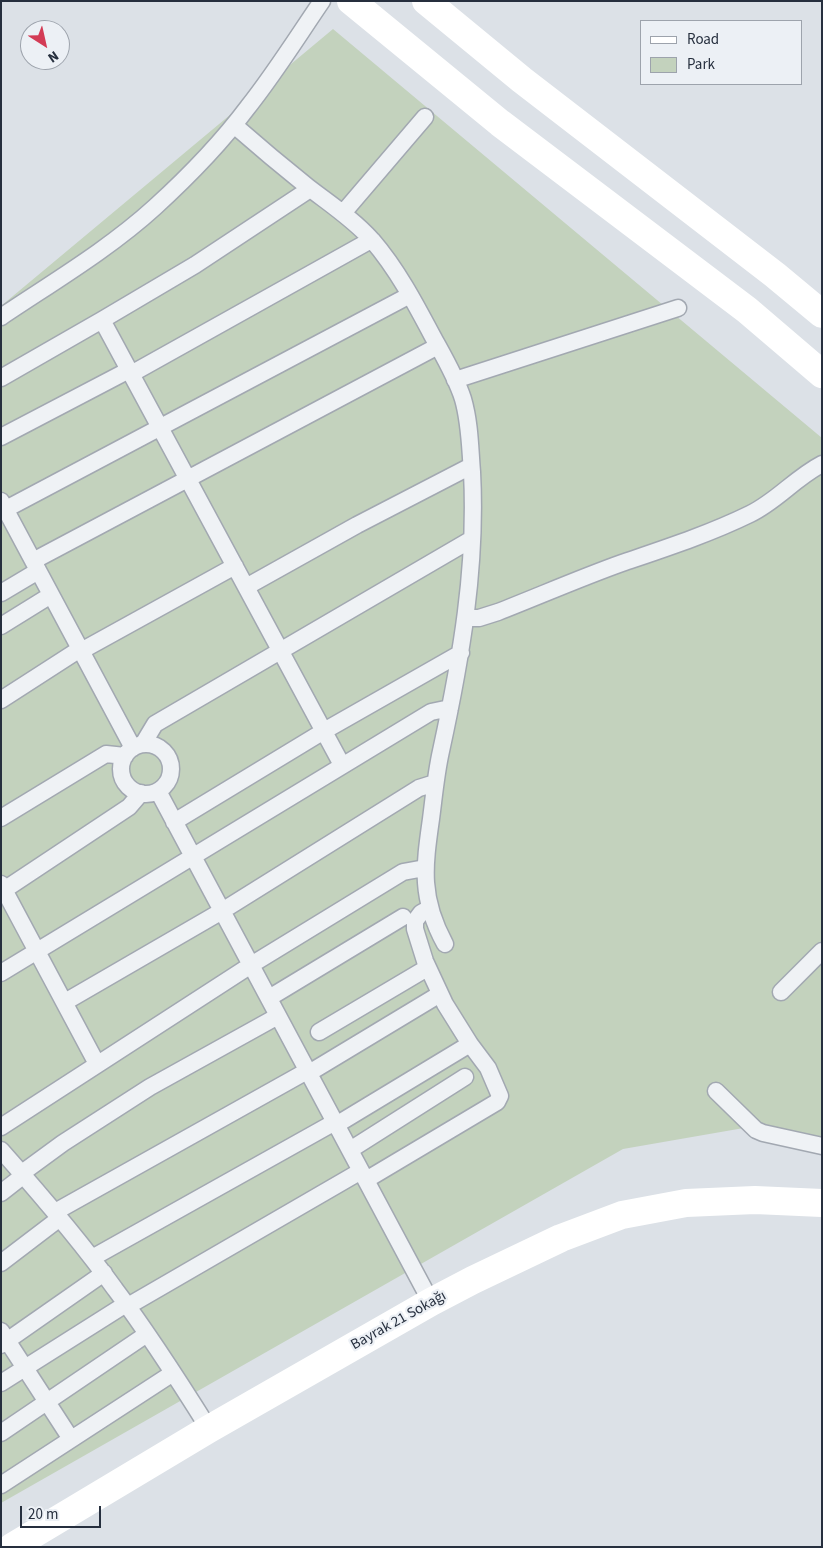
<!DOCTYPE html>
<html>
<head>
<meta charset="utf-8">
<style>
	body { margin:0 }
	#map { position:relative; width:823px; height:1548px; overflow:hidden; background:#dce1e7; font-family:"Source Sans 3",sans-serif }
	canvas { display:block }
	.frame { position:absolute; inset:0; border:2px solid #262f3e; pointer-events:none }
	.legend { position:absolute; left:640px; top:20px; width:162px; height:65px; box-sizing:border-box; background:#ecf0f5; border:1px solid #9da3ac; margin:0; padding:6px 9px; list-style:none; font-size:15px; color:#262f3e }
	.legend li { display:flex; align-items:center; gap:10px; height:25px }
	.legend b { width:25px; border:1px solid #9da3ac }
	.north { position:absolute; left:20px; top:20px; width:50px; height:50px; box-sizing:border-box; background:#ecf0f5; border:1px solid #9da3ac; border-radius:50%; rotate:145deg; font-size:14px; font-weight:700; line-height:20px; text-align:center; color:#262f3e }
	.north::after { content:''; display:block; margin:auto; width:18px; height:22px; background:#d33b55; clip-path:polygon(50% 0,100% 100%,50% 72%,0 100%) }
	.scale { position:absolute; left:20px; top:1506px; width:81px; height:22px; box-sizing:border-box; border:2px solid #262f3e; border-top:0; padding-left:6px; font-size:15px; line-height:18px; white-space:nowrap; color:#262f3e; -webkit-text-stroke:4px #ecf0f5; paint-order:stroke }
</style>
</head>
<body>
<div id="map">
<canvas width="823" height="1548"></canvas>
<div class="frame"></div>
<ul class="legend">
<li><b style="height:6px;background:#fff"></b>Road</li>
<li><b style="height:14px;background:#c3d2bd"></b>Park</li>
</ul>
<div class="north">N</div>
<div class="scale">20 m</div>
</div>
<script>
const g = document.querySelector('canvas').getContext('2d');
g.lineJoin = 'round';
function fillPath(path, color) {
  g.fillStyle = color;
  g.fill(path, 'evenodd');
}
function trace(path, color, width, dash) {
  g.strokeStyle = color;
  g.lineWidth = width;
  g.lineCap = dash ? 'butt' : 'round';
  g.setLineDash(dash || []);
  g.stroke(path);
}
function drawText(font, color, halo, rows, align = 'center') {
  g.font = font + ' "Source Sans 3",sans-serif';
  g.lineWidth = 4.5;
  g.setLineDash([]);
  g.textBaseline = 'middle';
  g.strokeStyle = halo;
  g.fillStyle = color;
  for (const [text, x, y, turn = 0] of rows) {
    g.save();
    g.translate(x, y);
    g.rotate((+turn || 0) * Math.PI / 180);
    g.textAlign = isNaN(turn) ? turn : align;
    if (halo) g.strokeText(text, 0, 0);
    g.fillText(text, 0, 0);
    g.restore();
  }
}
const green = new Path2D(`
	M333 29 822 438V1140L761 1125 623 1149 1 1503V306Z`);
const lane = new Path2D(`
	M234 125C258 146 283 167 308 187 330 204 353 219 372 240 397 269 415 303 433 337 444 357 456 377 463 399 470 423 470 448 472 472 477 567 461 659 441 751 436 773 434 796 431 819 424 868 420 898 445 944
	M343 213 425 117
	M1 317C53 282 109 249 155 207 189 176 221 143 248 107 275 73 298 36 322 1
	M102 320 342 765
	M131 374 371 240
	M1 378 102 320 195 265 310 189
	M455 380 678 308
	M1 437 129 370
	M1 501 133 748
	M6 509 410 295
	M33 561 438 346
	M246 587 357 525 471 466
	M1 593 38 571
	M466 618H479L498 612C539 596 580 578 622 563 666 548 709 534 750 514 777 501 795 478 822 464
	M1 626 51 595
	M81 651 235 566
	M1 700 80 649
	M143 744 155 724 472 539
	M121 769a25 25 0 1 1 50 0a25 25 0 1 1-50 0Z
	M158 791 431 1302
	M1 818 106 754 125 756
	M174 822 324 731 461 653
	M1 884 97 1064
	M1 892 129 807 141 793
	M1 973 431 712 450 708
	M781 992 822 951
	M269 998 403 917
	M65 1002 222 911 419 788 435 783
	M319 1032 427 968
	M309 1073 440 994
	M716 1091 756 1130 763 1133 822 1146
	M336 1125 470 1044
	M1 1127 251 965 403 872 425 868
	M1 1150C41 1195 80 1240 115 1289 149 1334 179 1381 209 1429
	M350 1150 465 1077
	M22 1173 63 1143 150 1087 278 1016
	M366 1180 497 1102 500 1096 488 1068 470 1044 445 1004 425 961 415 929V921L421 913 430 908
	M1 1193 24 1175
	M55 1212 307 1071
	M92 1258 335 1122
	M1 1263 60 1218
	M128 1306 361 1171
	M1 1331 71 1439
	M1 1345 104 1273
	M1 1383 126 1304
	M1 1433 147 1334
	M1 1485 173 1373`);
const secondary = new Path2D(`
	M351 1 500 123 747 310 822 374
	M426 1 522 80 775 275 822 314
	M12 1547 209 1429 431 1302 473 1280 561 1238 622 1215 686 1203 755 1200 822 1203`);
const streetNames = [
	["Bayrak 21 Sokağı",399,1321,-29]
];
fillPath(green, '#c3d2bd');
trace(lane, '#a2a8b1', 19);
trace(lane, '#eff2f5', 16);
trace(secondary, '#fff', 28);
drawText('15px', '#262f3e', '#ecf0f5', streetNames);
</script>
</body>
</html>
